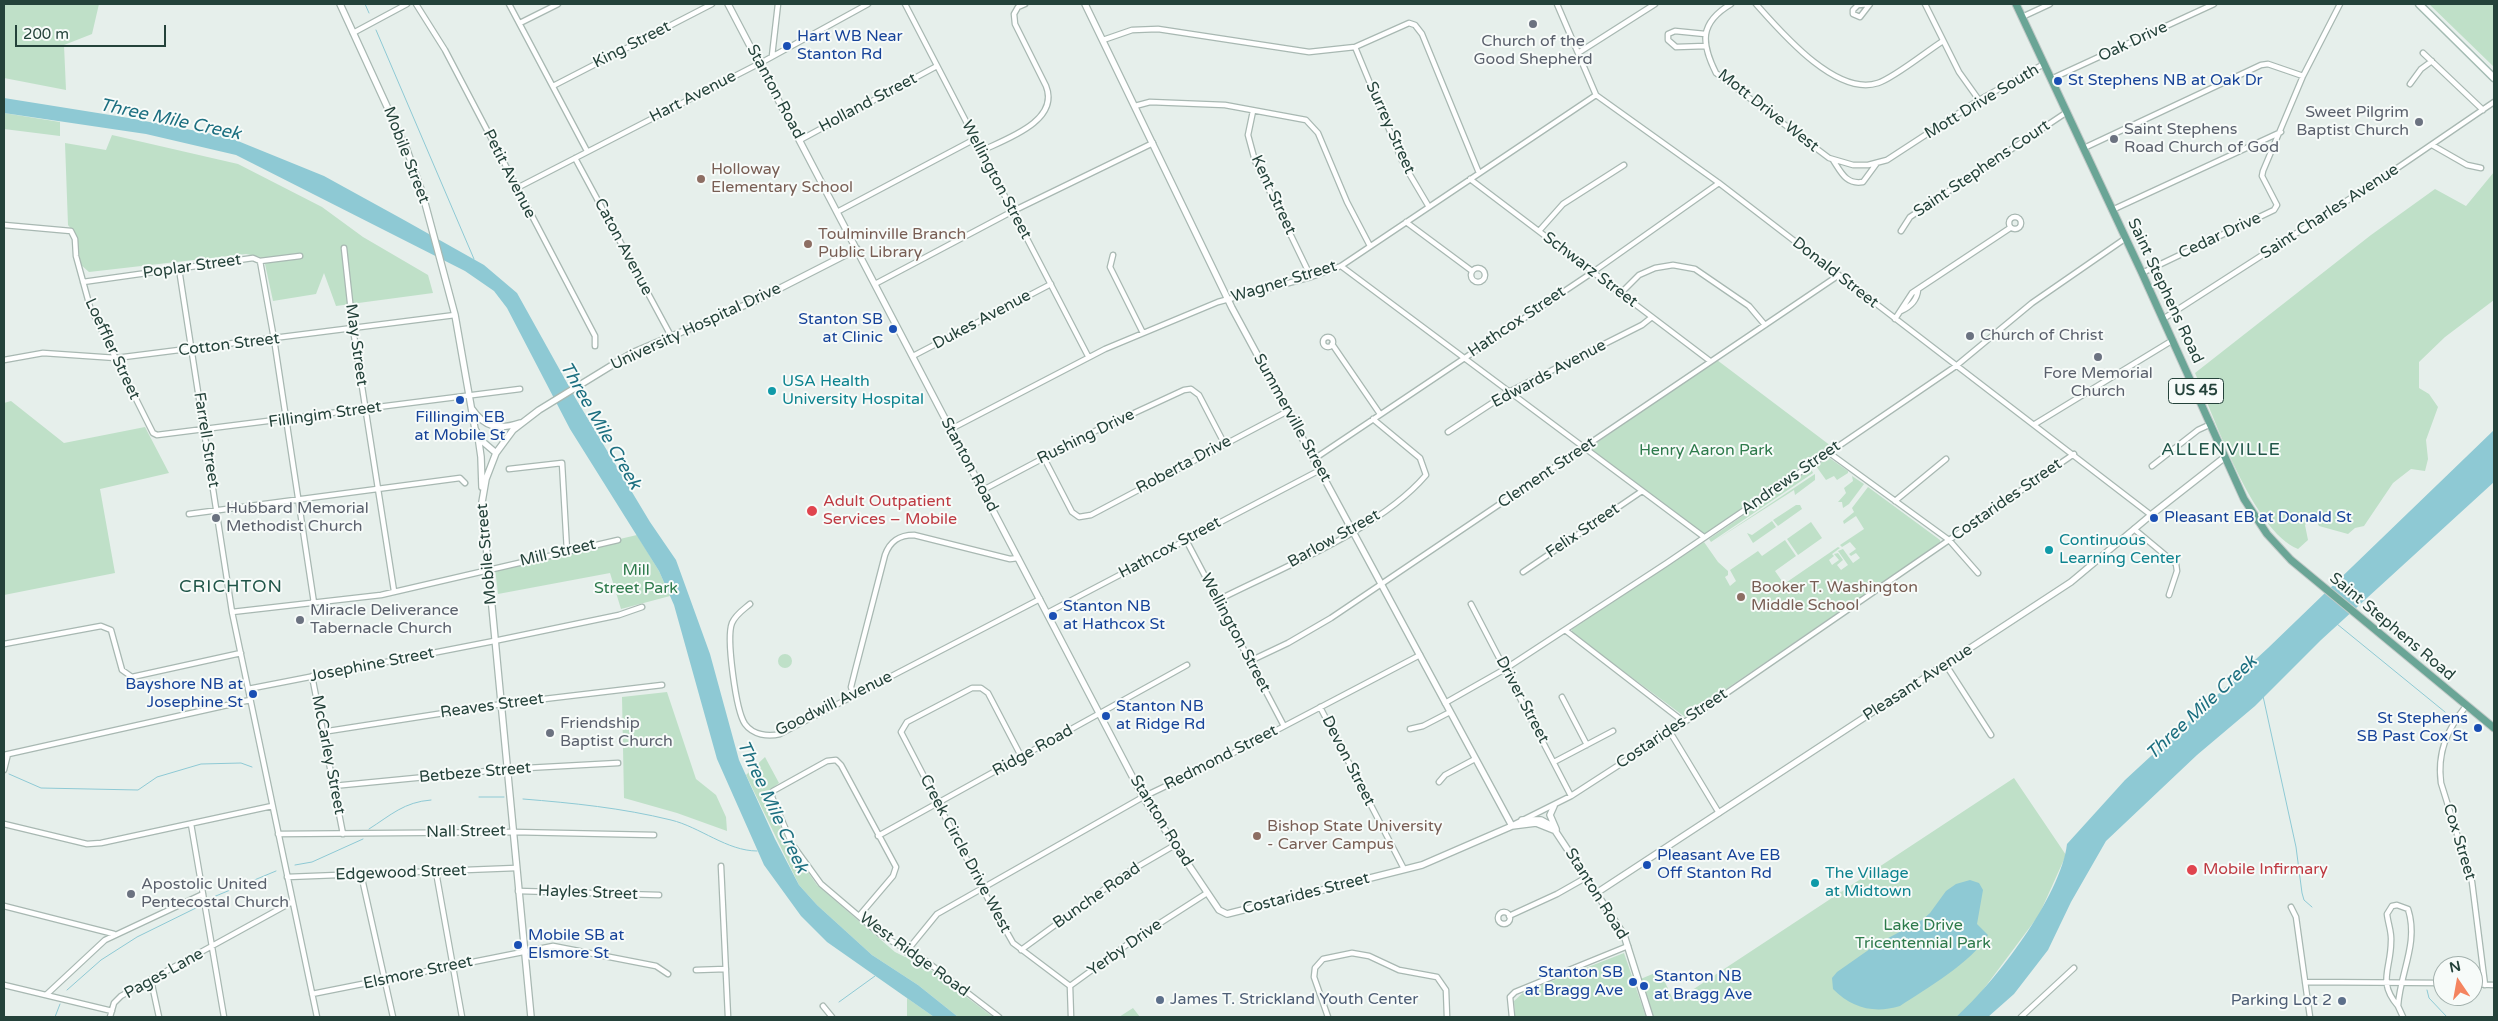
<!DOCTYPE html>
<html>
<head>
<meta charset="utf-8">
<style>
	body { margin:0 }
	#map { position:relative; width:2498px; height:1021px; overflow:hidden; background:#e6efeb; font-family:"Varela Round",sans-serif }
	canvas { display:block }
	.frame { position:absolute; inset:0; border:5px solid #24423a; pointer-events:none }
	.north { position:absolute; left:2433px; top:956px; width:50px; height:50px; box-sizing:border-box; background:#f7fbf9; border:1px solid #a3b1ad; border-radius:50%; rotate:348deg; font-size:14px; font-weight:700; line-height:20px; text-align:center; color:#24423a }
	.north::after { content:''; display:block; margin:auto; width:18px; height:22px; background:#f4845f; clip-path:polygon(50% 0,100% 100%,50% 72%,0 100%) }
	.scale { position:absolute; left:15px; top:25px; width:151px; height:22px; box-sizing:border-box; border:2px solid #24423a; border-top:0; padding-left:6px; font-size:15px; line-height:18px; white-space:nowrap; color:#24423a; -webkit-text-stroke:4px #f7fbf9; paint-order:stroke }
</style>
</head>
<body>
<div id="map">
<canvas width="2498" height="1021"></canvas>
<div class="frame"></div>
<div class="north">N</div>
<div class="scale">200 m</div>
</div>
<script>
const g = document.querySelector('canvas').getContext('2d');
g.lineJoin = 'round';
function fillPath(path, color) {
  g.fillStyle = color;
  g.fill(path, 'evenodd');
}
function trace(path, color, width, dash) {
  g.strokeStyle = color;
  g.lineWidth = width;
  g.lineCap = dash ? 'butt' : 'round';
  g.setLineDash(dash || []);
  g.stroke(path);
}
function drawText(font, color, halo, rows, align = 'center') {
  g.font = font + ' "Varela Round",sans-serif';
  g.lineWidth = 4;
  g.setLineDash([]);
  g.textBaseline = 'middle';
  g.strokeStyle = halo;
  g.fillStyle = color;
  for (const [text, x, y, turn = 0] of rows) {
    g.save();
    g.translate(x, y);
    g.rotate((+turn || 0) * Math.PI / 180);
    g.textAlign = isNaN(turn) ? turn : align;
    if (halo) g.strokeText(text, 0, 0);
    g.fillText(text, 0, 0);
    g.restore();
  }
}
const green = new Path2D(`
	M4 4H99L92 34 64 45 66 90 4 78Z
	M2429 4H2494V67Z
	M4 113 60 122V136L4 129Z
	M112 135 238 164 322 207 363 237 428 275 433 293 336 306 324 273 316 294 273 301 265 264 260 257 246 254 89 272 81 265 76 235 68 225 65 143 106 150Z
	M2494 172V300L2445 337 2419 362V388L2429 394 2438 407 2426 440 2428 459 2425 471 2411 469 2393 483 2364 526 2355 528 2348 534 2319 526 2316 520H2309L2305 525 2308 540 2298 549C2253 531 2214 417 2195 373L2371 235 2435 189 2466 206Z
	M1717 360 1831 446 1704 535 1589 448Z
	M11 401 64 443 145 427 169 473 100 489 115 573 4 595V403Z
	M1828 457 1848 471V473L1837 480 1834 476 1826 480 1816 466Z
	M1811 469 1813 473 1711 542 1709 539Z
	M1815 474V480L1795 495 1794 490 1716 540Z
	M1852 476 1864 484 1849 504 1843 508 1842 502H1838L1846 493 1844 488 1853 481Z
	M1868 487 1940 540V543L1685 717 1572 633V629L1704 542 1718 562 1728 571V575L1725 577 1730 586 1736 581 1730 570 1758 551 1762 556 1785 540 1796 556 1775 571 1784 584 1838 547 1840 548 1832 554 1834 556 1829 560 1832 565 1839 560 1834 554 1838 553 1843 560 1837 565 1841 570 1848 565 1838 551 1843 549 1853 563 1860 558 1856 553 1851 556 1849 554 1856 549 1850 542 1842 547 1840 545 1864 529 1856 516 1844 524 1843 521 1854 512 1852 508Z
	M1796 505H1800L1802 509 1778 526 1773 520Z
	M1772 521 1776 527 1753 543 1747 533 1752 535Z
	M1811 522 1822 538 1798 555 1787 539Z
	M637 535 659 571 670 596 621 609 610 573 498 594 495 568Z
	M778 661a7 7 0 1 1 14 0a7 7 0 1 1-14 0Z
	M667 692 696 779 716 795 726 817 727 831 677 813 624 798 622 697Z
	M765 757 779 783 769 791 767 797 789 845 817 885 895 952 905 957 911 956 916 959 993 1017H958L918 985 872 955 817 905 799 885 746 775Z
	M2014 778 2066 855 2039 915 1974 1002 1956 1017H1650L1638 980 1660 971 1674 1002Z
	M1624 953 1646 1017H1515L1514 1001 1524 992Z
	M907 998 934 1017H907Z
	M1133 1008 1140 1017H1119Z`);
const water = new Path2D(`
	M4 98 129 118 228 137 324 176 404 220 484 265 517 293 576 399 650 522 676 560 710 654 739 760 775 839 799 885 817 905 872 955 918 985 958 1017H934L827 942 801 916 764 865 717 759 674 605 659 571 570 429 507 308 494 291 465 271 236 155 146 134 4 113Z
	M2494 430V482L2321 640 2255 706 2197 755 2106 841 2071 902 2048 950 2014 994 1988 1017H1956C1995 983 2061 896 2067 844L2125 780 2268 648Z
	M1970 880 1979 883 1983 890 1977 924 1988 935C1971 963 1927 988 1900 1006 1874 1014 1852 1008 1833 989L1832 978 1837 972 1877 944 1922 920 1930 913 1946 891 1956 884Z`);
const stream = new Path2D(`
	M365 4 369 13
	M376 30 474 259
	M2337 624 2445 712
	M2263 696 2296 847 2302 893 2304 900 2312 907
	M9 774 41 788 138 790 157 777 201 764 241 763 252 767
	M479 797H504
	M523 799C573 803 622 808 671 820 700 827 727 851 757 851
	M369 829C391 815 404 802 431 800
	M295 865 312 862 363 839
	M211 898 276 871
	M67 990 101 960 137 937 200 906
	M2427 990 2429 998 2447 1017
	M839 1002 875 976
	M55 1017 60 1004`);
const minor = new Path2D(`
	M416 4 445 50 595 336V346
	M509 4 587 151
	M905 4 1088 356
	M1557 4 1596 95 1719 183 2151 515
	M1731 4C1699 23 1701 43 1716 73L1829 158 1853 165H1868L1887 160 1979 100 2044 64
	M1756 4C1781 32 1836 97 1878 83 1894 78 1927 51 1943 41
	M1870 4 1860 17 1853 14V10L1858 5Z
	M1925 4 1959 72 1979 100
	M2022 17 2050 4
	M520 23 558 4
	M353 33 407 4
	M1705 34 1675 31 1668 34V40L1676 47 1706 46
	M1103 40 1132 30 1158 29 1309 52 1355 47 1409 23 1415 25 1422 34 1479 173
	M1355 47 1403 163 1429 207
	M1578 53 1655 4
	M2423 53 2483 110
	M772 56 778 4
	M2051 79 2214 4
	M2410 84 2421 69 2432 61
	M553 86 712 4
	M1135 106 1150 102 1225 105 1306 120 1318 133 1347 202 1370 246
	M1253 111 1248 135 1255 161 1311 277
	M800 140 937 66
	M2432 145 2467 165 2481 168
	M2084 148 2261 65 2268 64 2303 76
	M981 151C1006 139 1060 121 1046 86L1015 24 1014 14 1018 7 1025 4
	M575 158 671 336
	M1833 160C1841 172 1846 185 1863 182L1877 163
	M1470 179 1710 361
	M517 188 766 60 868 4
	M2112 210 2281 132
	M837 212 975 139
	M2009 223a6 6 0 1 1 12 0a6 6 0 1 1-12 0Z
	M1406 222 1472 271
	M4 225 71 231 75 239 76 256 90 307 153 433 157 435 520 389
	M1539 231 1563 204 1624 165
	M1901 231 1910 217 2067 112
	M344 248 353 329 394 591
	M1113 255 1110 267 1143 333
	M260 261 274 339 314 603
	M1341 266 1704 537
	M1471 275a7 7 0 1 1 14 0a7 7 0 1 1-14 0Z
	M179 269 232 612 317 1017
	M2142 273 2274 210 2277 205 2262 176 2263 171 2303 76 2340 4
	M83 282 253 258 260 261 300 256
	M875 284 1013 211 1153 143
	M1621 293 1639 275 1655 268 1673 265 1695 269 1749 306 1765 325
	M1901 311C1910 307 1917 300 1918 290
	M1895 319 1912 293 2010 228
	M2163 319 2390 173 2494 102
	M1323 342a5 5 0 1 1 10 0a5 5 0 1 1-10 0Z
	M1332 344 1380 414
	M913 356 1051 284
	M4 360 43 353 116 358 455 315
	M2035 424 2173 340
	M951 429 1105 349 1218 302 1311 277 1341 266 1596 95
	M1448 432 1509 392 1642 325 1652 317
	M1828 452 1949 540 1978 573
	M1044 458 1072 512 1079 517 1091 515 1288 411
	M1314 459 1593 272 1719 183
	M2152 466 2198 430 2211 424
	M509 469 562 463 567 551
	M983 490 1091 433 1184 390 1191 389 1199 395 1224 443
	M1895 501 1946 459
	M189 514 460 478 465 483
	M2134 529 2176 564 2177 571 2169 595
	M1186 540 1284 726
	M1523 572 1642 491
	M1218 600C1283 567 1379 530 1426 475L1420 458 1373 419
	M750 604C743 610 736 614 732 623 726 638 736 711 745 724 753 735 768 737 780 734L1040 599
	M1471 604 1571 796
	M232 612 381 595 618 540
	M1047 613 1320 470
	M1565 630 1684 722
	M4 644 101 626 111 630 122 670 132 677 241 653
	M1250 661 1288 643 1331 618 1839 275
	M1946 665 1991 735
	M312 676 343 834
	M248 689 494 641 619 615 642 607
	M854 696 851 687 855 671 885 555C890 541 899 535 914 535L1010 559 1018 558
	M1562 697 1587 745
	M1445 703 1505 669 1667 563 1956 366 2032 303 2126 238
	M2466 706C2447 730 2437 752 2441 783L2472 882 2485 985
	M1320 707 1404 869
	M1410 729 1423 726 1450 712
	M322 732 502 704 662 685
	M1670 732 1719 813
	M4 755 250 700
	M1022 758 988 693 981 688H972L907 722 901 732 983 890 1013 943 1070 986
	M1554 762 1613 731
	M4 770 8 754
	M1439 782 1445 775 1475 759
	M333 786 508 769 618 763
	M4 824 87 844 101 843 272 806
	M191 824 224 1017
	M1513 825 1571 796 1670 732 2074 454
	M278 834 513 832 654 835
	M878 836 1187 665
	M721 866 728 1017
	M436 872 462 1017
	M361 874 393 1017
	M287 877 516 868
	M518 891 659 895
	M2397 905 2408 909C2419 943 2400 973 2398 1006 2377 982 2391 969 2391 942 2392 932 2388 924 2387 914L2392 906Z
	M4 906 114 934
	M2291 907 2296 917 2310 1017
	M1498 918a6 6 0 1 1 12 0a6 6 0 1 1-12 0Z
	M859 916 893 876 896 867 841 765 836 760 827 761 773 791 772 797 792 844 821 884 881 935 926 961 999 1017
	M1509 916 1557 894 1587 877
	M1021 950 1125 874 1175 845
	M906 952 937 914 1143 797 1214 763 1420 655
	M696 970 726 969
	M151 980 159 1017
	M2305 982 2443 983
	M2473 984 2494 985
	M4 985 112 1011
	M312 994 553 946 656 966 668 974
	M46 995 105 940 203 894
	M823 1006 832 1017
	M2398 1006 2403 1017
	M110 1017 114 1003 121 996 292 902
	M1071 1017 1070 986 1132 941 1207 893
	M1328 1017 1314 977 1315 968 1323 959 1352 953 1369 956 1399 970 1437 977 1446 990 1447 1017
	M1512 1017 1510 997 1515 992 1628 946
	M2021 1017 2074 968`);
const tertiary = new Path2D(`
	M340 4 407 150 422 192 455 315 475 429 482 441 496 453
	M728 4 1143 797 1219 910 1227 914 1422 865 1512 826 1536 823 1556 831
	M1085 4 1232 308 1512 826
	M472 409C485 428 499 430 520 423
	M478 436 481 457 482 487
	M1554 806 1550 815 1556 829
	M1522 820H1541L1552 826 1624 935 1650 1017
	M1598 892 2071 582 2151 515 2225 457
	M531 1017 482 502 486 479 496 453 513 430 539 410 632 353 757 300 857 249`);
const secondary = new Path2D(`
	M2419 4 2494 78`);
const primary = new Path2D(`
	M2016 4 2142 273 2244 499 2267 534 2291 560 2494 728`);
const markers = [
	[1533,24,5,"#6b7280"],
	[787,46,5,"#1a4fb4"],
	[2058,81,5,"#1a4fb4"],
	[2419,122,5,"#6b7280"],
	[2114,139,5,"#6b7280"],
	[701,179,5,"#8d6e63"],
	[808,244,5,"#8d6e63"],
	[893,329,5,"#1a4fb4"],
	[1970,336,5,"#6b7280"],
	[2098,357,5,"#6b7280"],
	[772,391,5,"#0f9aa8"],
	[460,400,5,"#1a4fb4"],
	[812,511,6,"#e0444e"],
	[216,518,5,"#6b7280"],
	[2154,518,5,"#1a4fb4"],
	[2049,550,5,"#0f9aa8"],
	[1741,597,5,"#8d6e63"],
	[1053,616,5,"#1a4fb4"],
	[300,620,5,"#6b7280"],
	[253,694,5,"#1a4fb4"],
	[1106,716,5,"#1a4fb4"],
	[2478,728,5,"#1a4fb4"],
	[550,733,5,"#6b7280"],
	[1257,836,5,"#8d6e63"],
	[1647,865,5,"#1a4fb4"],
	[2192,870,6,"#e0444e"],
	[1815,883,5,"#0f9aa8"],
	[131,894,5,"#6b7280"],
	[518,945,5,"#1a4fb4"],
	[1633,982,5,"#1a4fb4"],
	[1644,986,5,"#1a4fb4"],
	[1160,1000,5,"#5c6f8a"],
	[2342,1001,5,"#5c6f8a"]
];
const shields = [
	[2196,391,55]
];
const shieldNames = [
	["US 45",2196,391]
];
const transitNames = [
	["Hart WB Near",797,37],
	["Stanton Rd",797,55],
	["St Stephens NB at Oak Dr",2068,81],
	["Stanton SB",883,320,"right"],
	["at Clinic",883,338,"right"],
	["Fillingim EB",460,418,"center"],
	["at Mobile St",460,436,"center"],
	["Pleasant EB at Donald St",2164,518],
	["Stanton NB",1063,607],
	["at Hathcox St",1063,625],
	["Bayshore NB at",243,685,"right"],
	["Josephine St",243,703,"right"],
	["Stanton NB",1116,707],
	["at Ridge Rd",1116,725],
	["St Stephens",2468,719,"right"],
	["SB Past Cox St",2468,737,"right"],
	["Pleasant Ave EB",1657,856],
	["Off Stanton Rd",1657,874],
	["Mobile SB at",528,936],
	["Elsmore St",528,954],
	["Stanton SB",1623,973,"right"],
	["at Bragg Ave",1623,991,"right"],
	["Stanton NB",1654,977],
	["at Bragg Ave",1654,995]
];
const worshipNames = [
	["Church of the",1533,42,"center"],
	["Good Shepherd",1533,60,"center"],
	["Sweet Pilgrim",2409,113,"right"],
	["Baptist Church",2409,131,"right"],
	["Saint Stephens",2124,130],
	["Road Church of God",2124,148],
	["Church of Christ",1980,336],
	["Fore Memorial",2098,374,"center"],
	["Church",2098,392,"center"],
	["Hubbard Memorial",226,509],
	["Methodist Church",226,527],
	["Miracle Deliverance",310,611],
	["Tabernacle Church",310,629],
	["Friendship",560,724],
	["Baptist Church",560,742],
	["Apostolic United",141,885],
	["Pentecostal Church",141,903]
];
const streetNames = [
	["Oak Drive",2133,42,-25],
	["King Street",632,45,-27],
	["Stanton Road",775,92,62],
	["Hart Avenue",693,97,-27],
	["Mott Drive South",1982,102,-31],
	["Holland Street",868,103,-28],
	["Mott Drive West",1768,111,38],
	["Surrey Street",1390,128,66],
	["Mobile Street",406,155,69],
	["Saint Stephens Court",1982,169,-34],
	["Petit Avenue",509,174,63],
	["Wellington Street",996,180,62],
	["Kent Street",1273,195,65],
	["Saint Charles Avenue",2330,212,-33],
	["Cedar Drive",2220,236,-25],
	["Caton Avenue",623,247,62],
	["Poplar Street",192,267,-8],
	["Schwarz Street",1590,270,37],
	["Donald Street",1835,273,38],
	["Wagner Street",1284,282,-17],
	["Saint Stephens Road",2165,291,65],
	["Dukes Avenue",982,320,-28],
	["Hathcox Street",1517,322,-34],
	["University Hospital Drive",696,327,-25],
	["Cotton Street",229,345,-7],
	["May Street",356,345,82],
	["Loeffler Street",112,349,65],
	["Edwards Avenue",1549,374,-28],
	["Fillingim Street",325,415,-8],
	["Summerville Street",1292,418,61],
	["Rushing Drive",1086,437,-26],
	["Farrell Street",206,440,81],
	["Stanton Road",969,465,62],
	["Roberta Drive",1184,465,-28],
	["Clement Street",1547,473,-34],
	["Andrews Street",1791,478,-35],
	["Costarides Street",2007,500,-35],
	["Felix Street",1583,531,-34],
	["Barlow Street",1334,539,-29],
	["Hathcox Street",1170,548,-28],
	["Mill Street",558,553,-13],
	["Mobile Street",487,554,-95],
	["Saint Stephens Road",2392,627,40],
	["Wellington Street",1235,633,62],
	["Josephine Street",372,665,-11],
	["Pleasant Avenue",1918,683,-33],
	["Driver Street",1522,700,62],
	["Goodwill Avenue",834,704,-26],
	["Reaves Street",492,706,-8],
	["Costarides Street",1672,729,-34],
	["Ridge Road",1033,751,-29],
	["McCarley Street",328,755,79],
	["Redmond Street",1221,758,-27],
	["Devon Street",1348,761,63],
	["Betbeze Street",475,773,-5],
	["Stanton Road",1161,821,58],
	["Nall Street",466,832,-1],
	["Cox Street",2459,842,73],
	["Creek Circle Drive West",965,854,62],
	["Edgewood Street",401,873,-2],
	["Hayles Street",588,893,2],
	["Costarides Street",1306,894,-14],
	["Stanton Road",1596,894,58],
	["Bunche Road",1097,896,-35],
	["Yerby Drive",1125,948,-35],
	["West Ridge Road",914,955,36],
	["Elsmore Street",418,973,-12],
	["Pages Lane",164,974,-29]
];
const educationNames = [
	["Holloway",711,170],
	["Elementary School",711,188],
	["Toulminville Branch",818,235],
	["Public Library",818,253],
	["Booker T. Washington",1751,588],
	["Middle School",1751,606],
	["Bishop State University",1267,827],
	["- Carver Campus",1267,845]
];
const cultureNames = [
	["USA Health",782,382],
	["University Hospital",782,400],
	["Continuous",2059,541],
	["Learning Center",2059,559],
	["The Village",1825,874],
	["at Midtown",1825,892]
];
const parkNames = [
	["Henry Aaron Park",1706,451],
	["Mill",636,571],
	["Street Park",636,589],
	["Lake Drive",1923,926],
	["Tricentennial Park",1923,944]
];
const healthNames = [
	["Adult Outpatient",823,502],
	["Services – Mobile",823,520],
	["Mobile Infirmary",2203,870]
];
const serviceNames = [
	["James T. Strickland Youth Center",1170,1000],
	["Parking Lot 2",2332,1001,"right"]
];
const waterNames = [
	["Three Mile Creek",170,120,12],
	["Three Mile Creek",600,426,60],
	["Three Mile Creek",2202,708,-43],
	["Three Mile Creek",772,807,65]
];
const neighbourhoodNames = [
	["ALLENVILLE",2221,450],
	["CRICHTON",231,587]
];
fillPath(green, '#bfe0c8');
fillPath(water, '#8ec9d4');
trace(stream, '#8ec9d4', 1);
trace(minor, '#a8b8b2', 7);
trace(tertiary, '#a8b8b2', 8);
trace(secondary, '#a4bbb3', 9);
trace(primary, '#c2cac8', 9);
trace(minor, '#fff', 4.5);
trace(tertiary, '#fff', 5.5);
trace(secondary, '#fff', 6);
trace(primary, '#6aa596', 7);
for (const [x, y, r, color] of markers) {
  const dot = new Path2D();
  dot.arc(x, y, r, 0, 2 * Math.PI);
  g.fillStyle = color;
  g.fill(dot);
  trace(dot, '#f7fbf9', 2);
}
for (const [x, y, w] of shields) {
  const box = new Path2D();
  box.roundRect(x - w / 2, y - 12.5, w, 25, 4);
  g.fillStyle = '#f7fbf9';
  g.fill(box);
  trace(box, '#24423a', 1);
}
drawText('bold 15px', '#24423a', null, shieldNames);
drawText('16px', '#164399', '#f7fbf9', transitNames, 'left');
drawText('16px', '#5b616d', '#f7fbf9', worshipNames, 'left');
drawText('16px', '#24423a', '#f7fbf9', streetNames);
drawText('16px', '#785e54', '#f7fbf9', educationNames, 'left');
drawText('16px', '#0d838f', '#f7fbf9', cultureNames, 'left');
drawText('16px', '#2d7a4b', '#f7fbf9', parkNames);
drawText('16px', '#be3a42', '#f7fbf9', healthNames, 'left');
drawText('16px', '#4e5e75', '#f7fbf9', serviceNames, 'left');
drawText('italic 18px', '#1c6f80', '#f7fbf9', waterNames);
g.letterSpacing = '1px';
drawText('18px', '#1f5548', '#f7fbf9', neighbourhoodNames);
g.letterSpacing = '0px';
</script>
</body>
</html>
